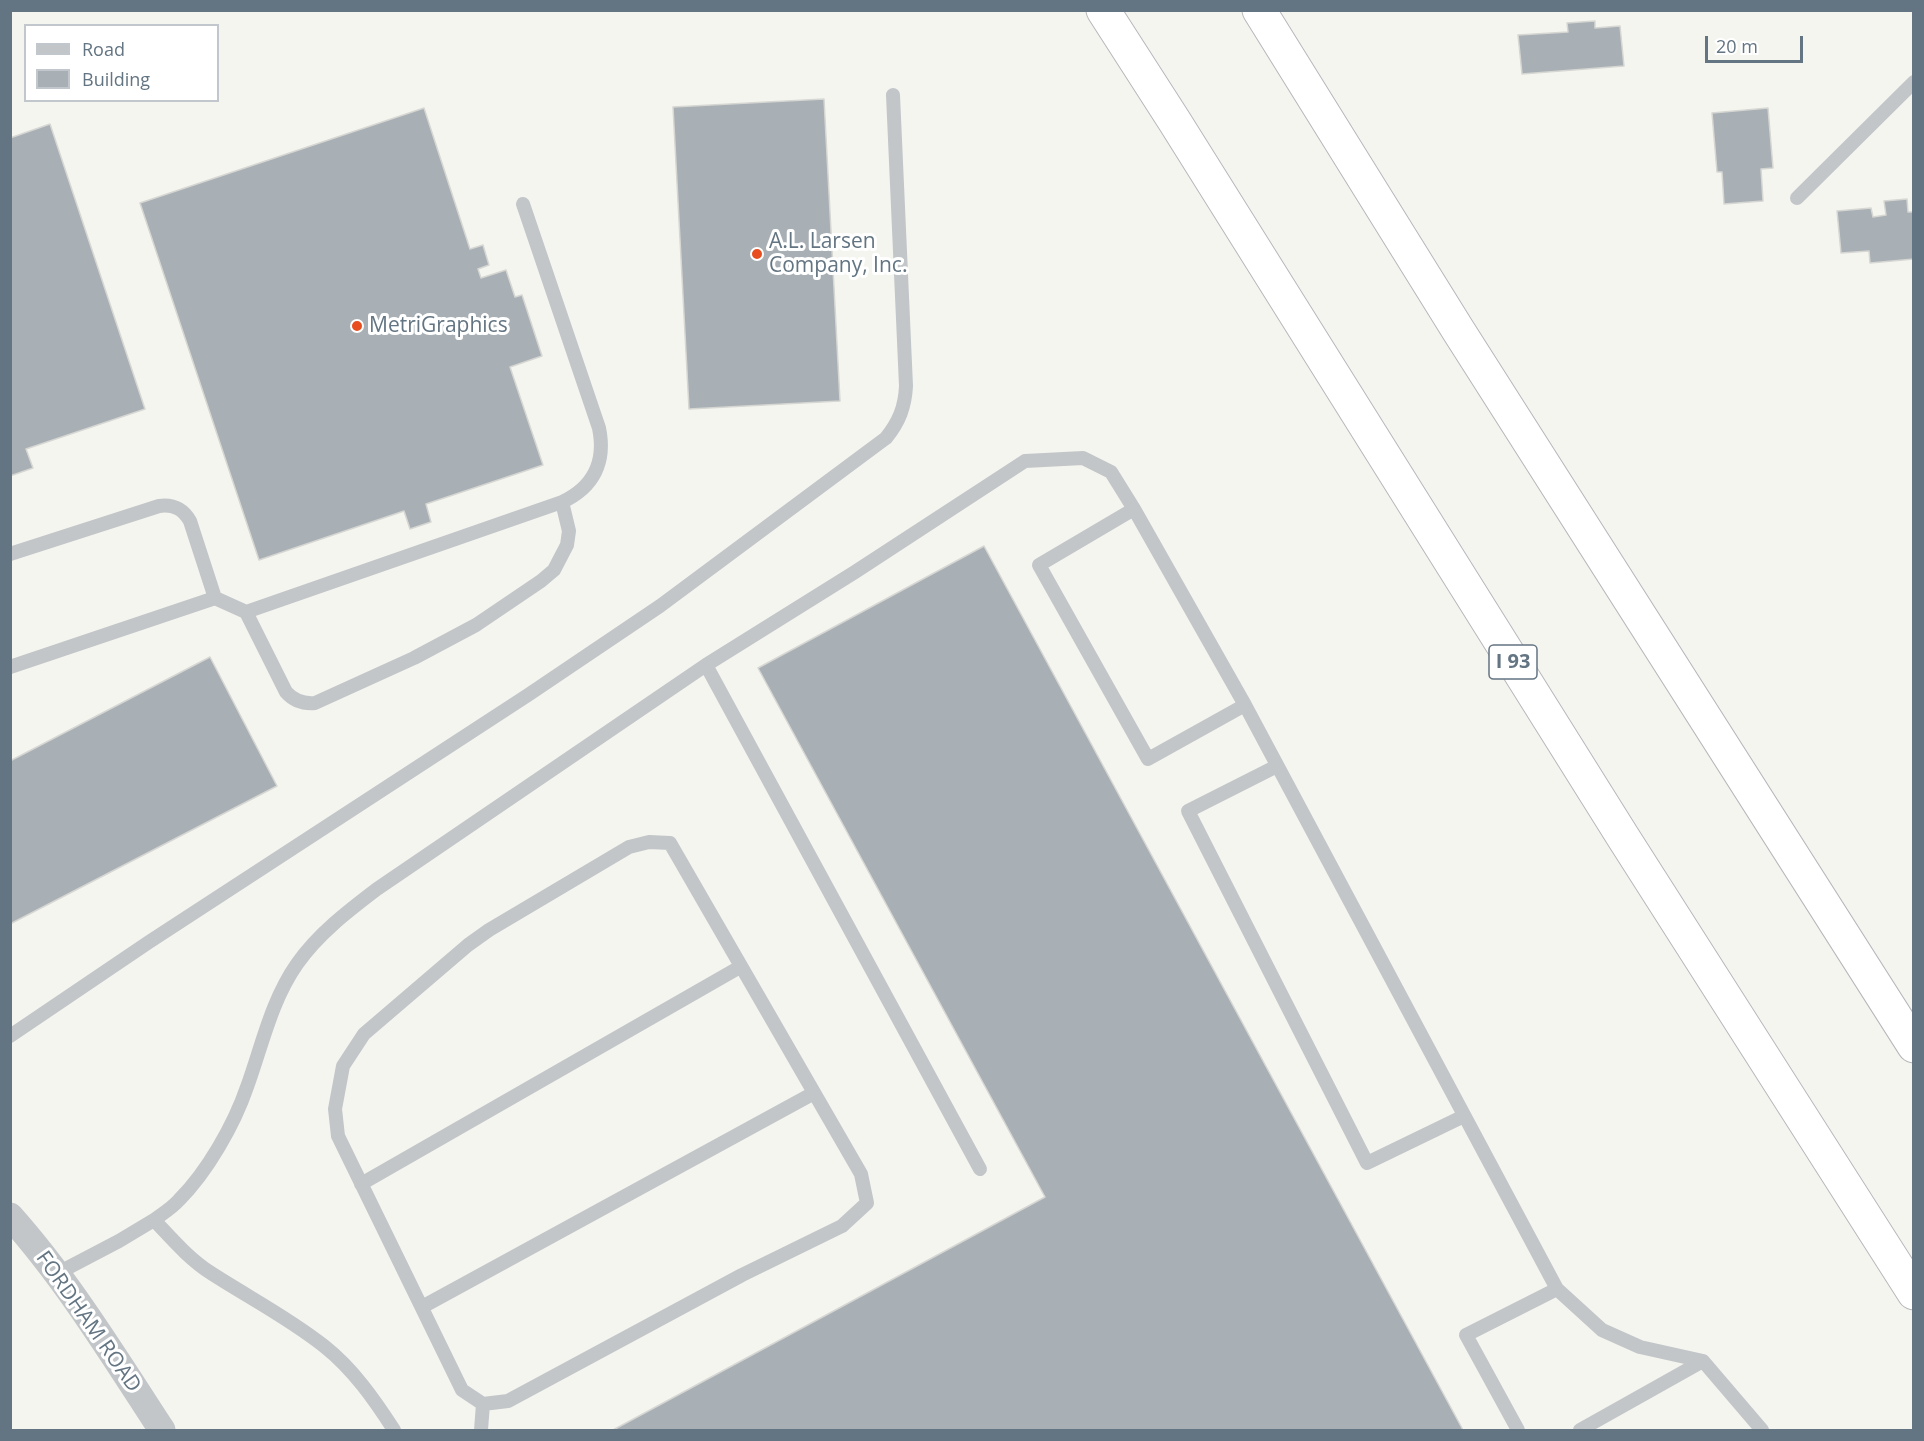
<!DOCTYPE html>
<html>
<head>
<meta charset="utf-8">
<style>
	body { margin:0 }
	#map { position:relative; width:1924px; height:1441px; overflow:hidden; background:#f5f5f0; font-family:"Open Sans",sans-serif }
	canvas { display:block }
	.frame { position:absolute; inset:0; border:12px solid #637482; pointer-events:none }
	.legend { position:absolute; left:24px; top:24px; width:195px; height:78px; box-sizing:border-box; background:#fff; border:2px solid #c1c7cd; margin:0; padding:8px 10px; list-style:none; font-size:18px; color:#637482 }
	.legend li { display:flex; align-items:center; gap:12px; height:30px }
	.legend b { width:30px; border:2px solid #c1c7cd }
	.scale { position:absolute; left:1705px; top:36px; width:98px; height:27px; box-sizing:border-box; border:3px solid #637482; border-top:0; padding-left:8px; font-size:18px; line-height:21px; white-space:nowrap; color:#637482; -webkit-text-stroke:4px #fff; paint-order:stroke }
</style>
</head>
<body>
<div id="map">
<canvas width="1924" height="1441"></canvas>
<div class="frame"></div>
<ul class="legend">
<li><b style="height:8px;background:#c2c6c9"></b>Road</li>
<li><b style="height:16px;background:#a8b0b5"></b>Building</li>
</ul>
<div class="scale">20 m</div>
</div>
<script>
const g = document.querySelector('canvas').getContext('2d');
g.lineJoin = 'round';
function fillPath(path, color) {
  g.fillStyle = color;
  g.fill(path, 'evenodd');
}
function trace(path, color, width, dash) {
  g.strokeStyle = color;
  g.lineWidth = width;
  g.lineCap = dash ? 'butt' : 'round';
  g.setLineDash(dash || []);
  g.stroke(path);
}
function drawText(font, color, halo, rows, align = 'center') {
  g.font = font + ' "Open Sans",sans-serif';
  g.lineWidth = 6;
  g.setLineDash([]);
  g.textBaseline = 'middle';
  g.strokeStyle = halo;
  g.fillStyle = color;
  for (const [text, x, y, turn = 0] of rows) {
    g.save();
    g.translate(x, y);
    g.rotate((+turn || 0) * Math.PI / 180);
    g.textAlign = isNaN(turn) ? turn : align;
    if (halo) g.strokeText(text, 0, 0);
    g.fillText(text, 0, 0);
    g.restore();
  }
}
const building = new Path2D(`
	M1595 21V28L1620 26 1624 66 1522 74 1518 35 1568 32 1567 23Z
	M824 99 840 401 689 409 673 107Z
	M424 108 470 249 483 245 489 265 478 269 481 278 506 270 515 297 522 295 542 356 510 367 543 465 426 504 431 522 410 529 404 511 259 560 140 203Z
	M1768 108 1773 168 1761 169 1763 201 1724 204 1722 172H1717L1712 113Z
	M50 124 145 409 26 449 33 468 10 476V138Z
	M1907 199 1908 212H1914V259L1870 263 1869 251 1841 253 1837 211 1871 208 1873 217 1886 215 1884 201Z
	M984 546 1463 1430H613L1045 1197 758 668Z
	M210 657 277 786 10 924V761Z`);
const service = new Path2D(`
	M1797 198 1914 82
	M1134 509 1039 565 1148 759 1245 705
	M10 554 159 506C174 504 183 509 190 521L215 598
	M246 612 562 502C594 487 606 462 599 428L523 204
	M706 665 980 1169
	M10 667 215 598 246 612 286 692C294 701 303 704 315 703L414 658 476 625 541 581 554 570 567 545 569 531 562 502
	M1277 766 1188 811 1367 1163 1464 1116
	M649 842 670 843 861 1174 867 1203 842 1226 742 1275 508 1401 483 1404 462 1390 338 1136 335 1109 343 1066 364 1034 468 945 489 930 629 847Z
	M10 1036 149 942 528 695 660 606 886 438C899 422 905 407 906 386L893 95
	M361 1184 740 967
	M154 1220C162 1214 172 1208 179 1200 207 1172 234 1125 247 1087 262 1046 271 1001 297 964 318 934 348 911 377 889L706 665 855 572 1025 461 1083 458 1111 472 1134 509 1245 705 1557 1289 1602 1330 1640 1347 1703 1361 1762 1430
	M56 1274 119 1241 154 1220C172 1239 189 1259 211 1273 248 1297 289 1318 324 1346 353 1369 374 1399 394 1430
	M422 1307 814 1093
	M481 1430 483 1404
	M1518 1430 1466 1335 1557 1289
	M1580 1430 1703 1361`);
const minor = new Path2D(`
	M10 1216C68 1281 115 1358 162 1430`);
const motorway = new Path2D(`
	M1103 10 1175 122 1623 837 1914 1293
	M1259 10 1458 330 1914 1046`);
const markers = [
	[757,254,6,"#e74d1f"],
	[357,326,6,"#e74d1f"]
];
const shields = [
	[1513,662,48]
];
const shieldNames = [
	["I 93",1513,662]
];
const poiNames = [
	["A.L. Larsen",769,242],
	["Company, Inc.",769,266],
	["MetriGraphics",369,326]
];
const streetNames = [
	["FORDHAM ROAD",88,1322,55]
];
fillPath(building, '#a8b0b5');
trace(building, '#d6d6d3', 1.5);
trace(motorway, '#b5b8bb', 35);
trace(service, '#c2c6c9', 14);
trace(minor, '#c2c6c9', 27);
trace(motorway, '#fff', 33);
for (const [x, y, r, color] of markers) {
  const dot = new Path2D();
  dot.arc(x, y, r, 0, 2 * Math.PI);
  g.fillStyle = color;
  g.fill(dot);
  trace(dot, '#fff', 2);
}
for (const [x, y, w] of shields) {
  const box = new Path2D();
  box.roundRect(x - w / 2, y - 17, w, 34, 4.5);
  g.fillStyle = '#fff';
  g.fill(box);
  trace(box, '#637482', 1.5);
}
drawText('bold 20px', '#637482', null, shieldNames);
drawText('21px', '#637482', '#fff', poiNames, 'left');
drawText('21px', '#637482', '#fff', streetNames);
</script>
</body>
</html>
